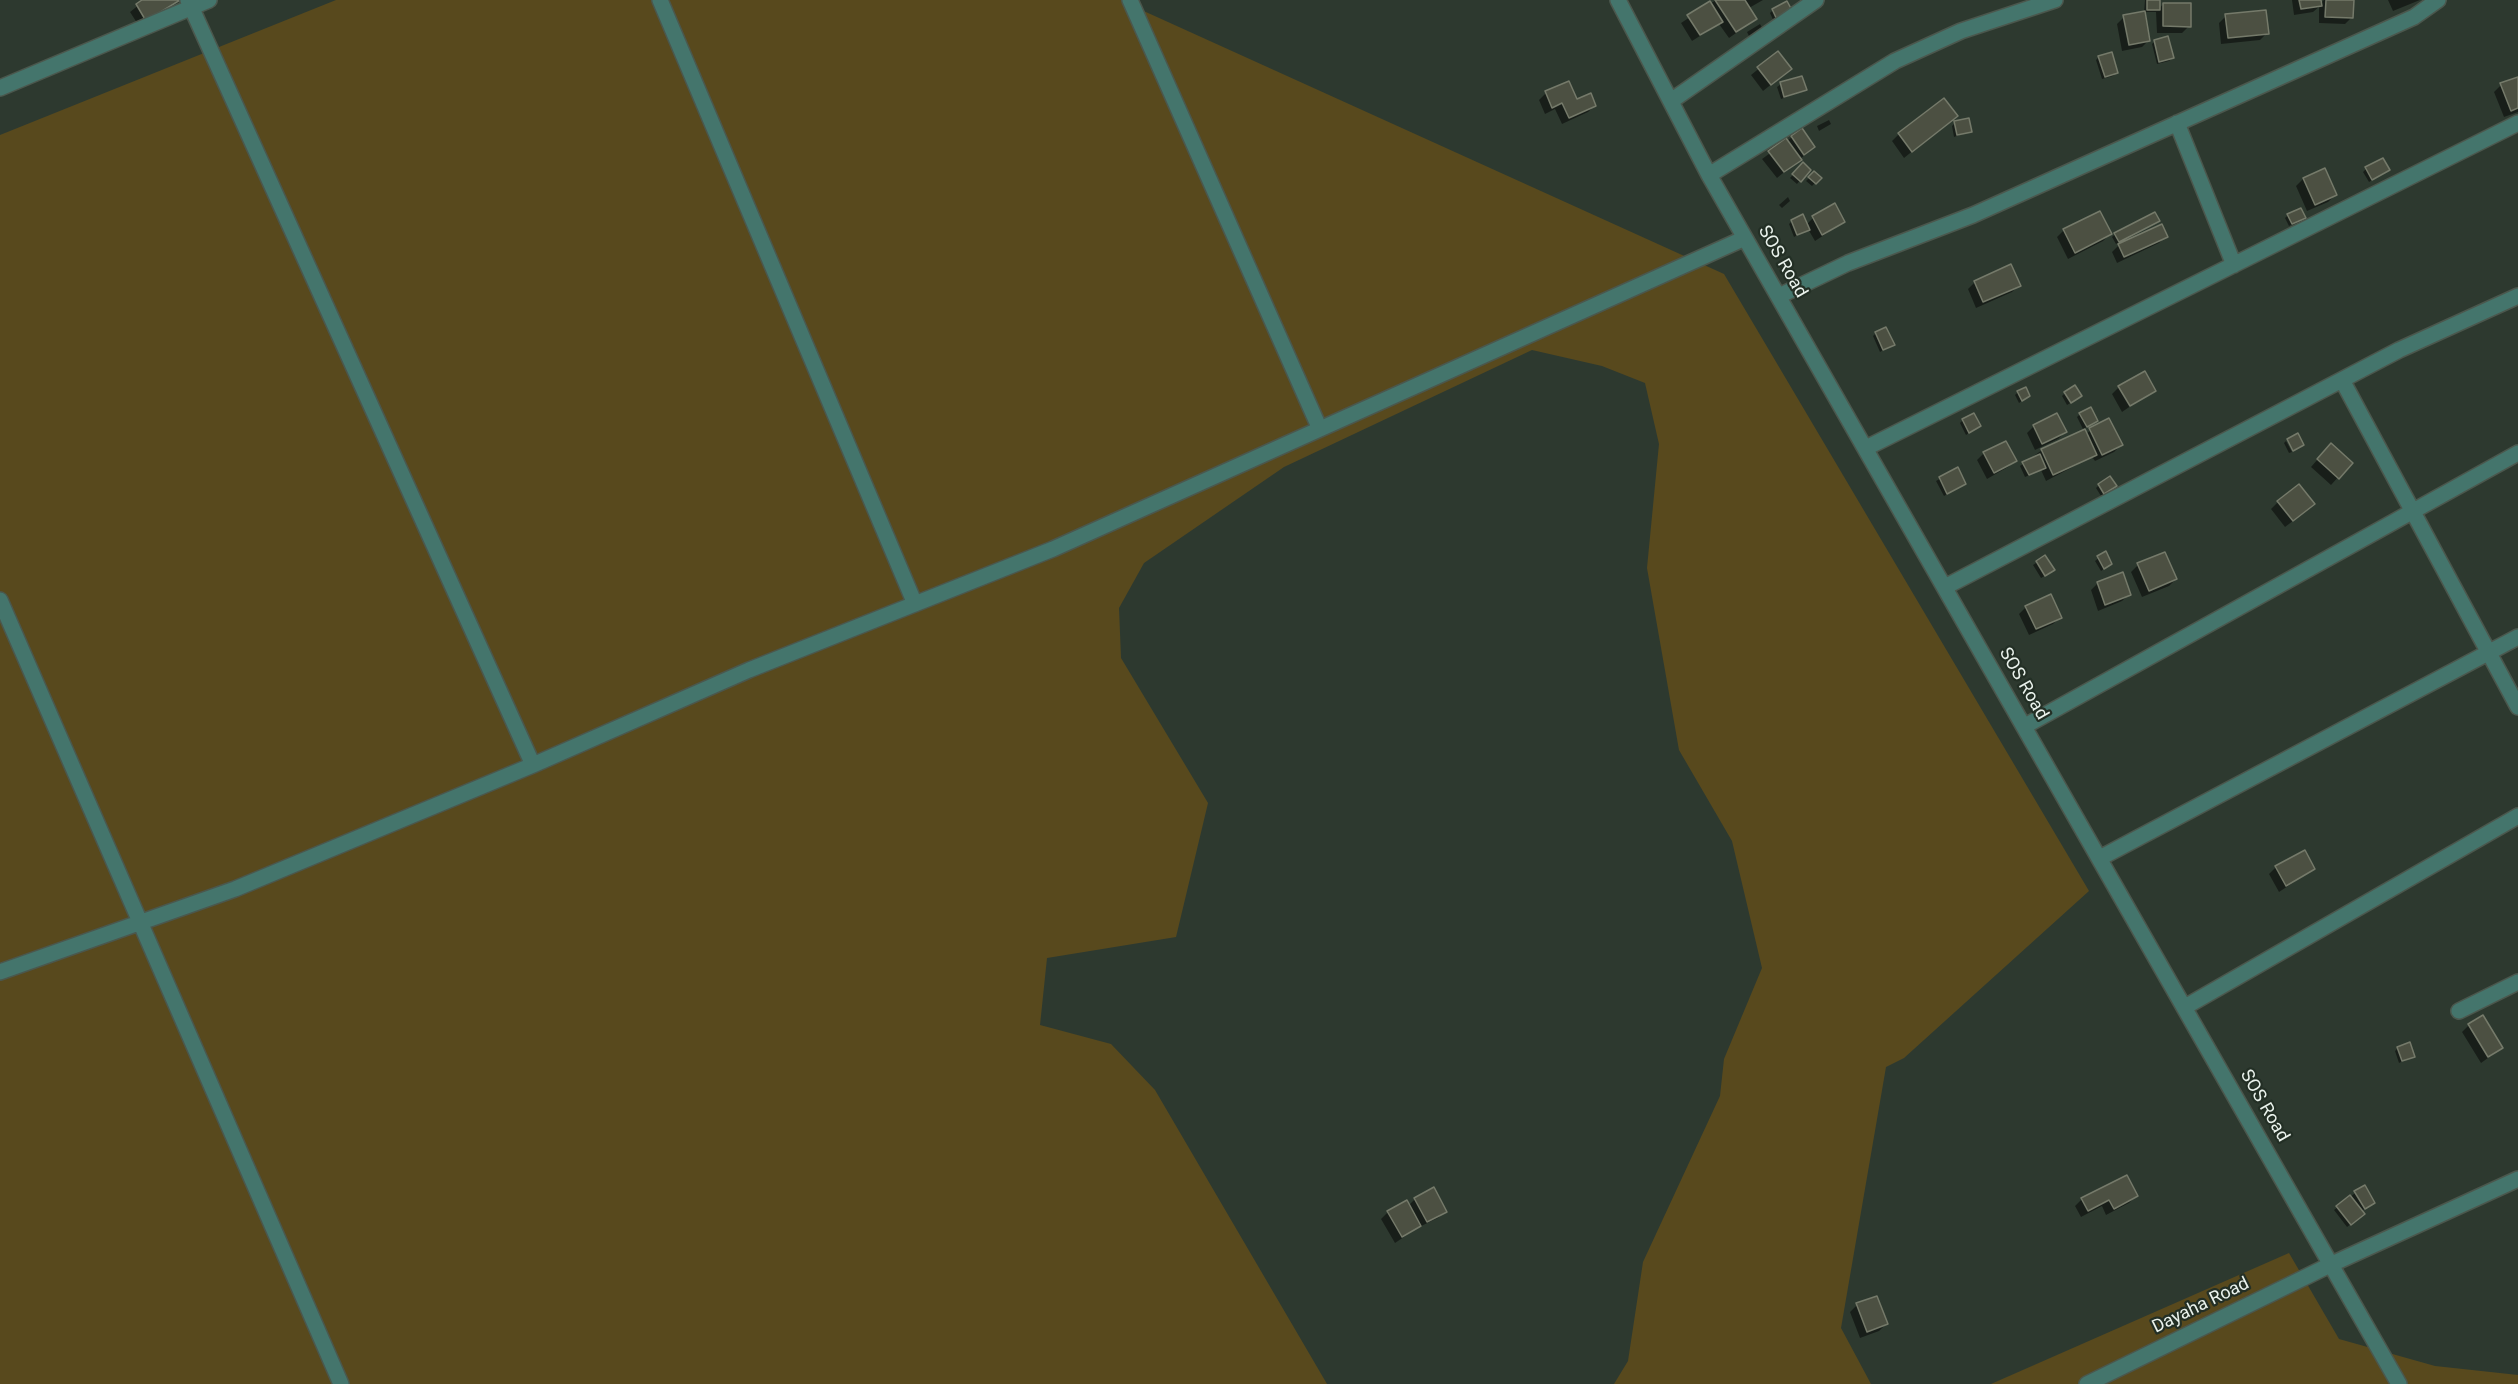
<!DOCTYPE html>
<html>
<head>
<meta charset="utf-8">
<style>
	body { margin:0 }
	canvas { display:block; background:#2d392f }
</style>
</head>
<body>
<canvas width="2518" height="1384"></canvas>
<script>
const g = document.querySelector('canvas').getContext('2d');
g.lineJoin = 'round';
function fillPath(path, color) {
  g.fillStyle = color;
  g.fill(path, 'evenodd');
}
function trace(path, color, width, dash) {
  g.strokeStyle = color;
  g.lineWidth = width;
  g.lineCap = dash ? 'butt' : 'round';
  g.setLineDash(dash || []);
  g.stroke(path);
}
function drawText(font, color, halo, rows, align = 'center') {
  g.font = font + ' Roboto,sans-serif';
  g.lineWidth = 4.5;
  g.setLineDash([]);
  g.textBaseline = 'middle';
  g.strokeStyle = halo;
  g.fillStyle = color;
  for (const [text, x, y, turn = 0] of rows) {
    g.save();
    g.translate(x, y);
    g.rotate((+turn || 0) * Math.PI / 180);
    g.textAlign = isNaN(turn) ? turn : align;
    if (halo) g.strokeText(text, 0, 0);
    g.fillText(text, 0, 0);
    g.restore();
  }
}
const green = new Path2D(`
	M336 0H1125L1126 3 1724 274 2089 891 1904 1058 1886 1067 1841 1328 1871 1384H1614L1628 1361 1643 1262 1720 1096 1724 1059 1762 968 1732 841 1679 750 1647 568 1659 444 1645 383 1602 366 1532 350 1284 467 1144 563 1119 608 1121 658 1208 803 1176 937 1047 958 1040 1025 1111 1044 1155 1090 1327 1384H0V135Z
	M2289 1253 2339 1339 2435 1366 2518 1375V1384H1991Z`);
const shadow = new Path2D(`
	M145 0H178L139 26 130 12Z
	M1716 0H1763L1749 8 1756 19 1729 38 1719 24 1692 41 1681 23Z
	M2145 0H2159V9L2163 4 2189 26 2182 33H2157L2156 12H2144Z
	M2292 0H2320V4L2324 0H2352V17L2345 24 2319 23V7L2313 12 2294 15Z
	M2388 0H2420L2393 11Z
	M1773 10 1789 17 1775 24 1770 13Z
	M2226 16 2267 33 2260 40 2221 44 2219 23Z
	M2124 17 2149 40 2142 47 2122 51 2117 24Z
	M1760 24 1764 31 1751 40 1747 32Z
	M2155 41 2172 58 2169 61 2157 64 2152 44Z
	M1778 53 1783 75 1763 91 1751 75Z
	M2099 57 2116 73 2113 76 2102 79 2096 60Z
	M2518 79V112L2504 117 2494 92 2501 85Z
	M1568 83 1576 101 1595 105 1588 112 1562 124 1555 109 1545 114 1539 100 1546 93Z
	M1781 84 1805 90 1781 99 1777 87Z
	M1956 116 1904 158 1892 141 1899 134Z
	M1829 120 1831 124 1819 131 1817 126Z
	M1955 123 1970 131 1954 137 1952 126Z
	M1802 130 1811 150 1777 178 1762 159Z
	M1803 164 1809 170 1797 184 1790 178Z
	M2366 169 2388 170 2369 182 2363 172Z
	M2324 170 2335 195 2328 202 2307 211 2296 186 2303 179Z
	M1814 173 1820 178 1812 186 1806 181Z
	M1788 197 1790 201 1782 208 1779 205Z
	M2288 215 2304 218 2289 226 2285 218Z
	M1813 218 1844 222 1815 241 1808 229 1794 237 1789 224 1792 221 1806 225Z
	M2158 221 2116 244 2112 237 2115 234Z
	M2064 230 2110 234 2103 241 2068 259 2057 237Z
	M2166 236 2159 243 2117 263 2112 252 2119 245Z
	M1975 282 2019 285 2012 292 1976 308 1968 289Z
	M1876 333 1893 344 1880 352 1873 336Z
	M2119 387 2154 390 2122 412 2112 394Z
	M2018 392 2029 396 2019 403 2015 395Z
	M2065 393 2077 399 2067 405 2062 396Z
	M2080 414 2093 424 2083 429 2077 417Z
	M1963 420 1979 426 1966 435 1960 423Z
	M2109 420 2121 445 2114 452 2095 461 2092 457 2046 481 2041 470 2025 477 2020 466 2042 450 2085 434Z
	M2034 426 2065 432 2058 439 2035 450 2027 433Z
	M2286 441 2292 452 2289 453 2284 443Z
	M2324 452 2351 463 2331 485 2311 467Z
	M1984 453 2015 460 2008 467 1987 479 1977 460Z
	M1957 469 1964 484 1944 496 1936 481Z
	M2099 485 2112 488 2101 496 2096 488Z
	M2278 502 2306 511 2285 527 2271 509Z
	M2105 553 2108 566 2101 571 2095 561Z
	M2045 557 2050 573 2041 578 2033 565Z
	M2138 565 2176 579 2169 586 2142 597 2131 572Z
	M2098 583 2129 594 2122 601 2098 611 2091 590Z
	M2026 607 2060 617 2053 624 2029 635 2019 614Z
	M2276 867 2314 869 2279 892 2269 874Z
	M2469 1025 2502 1048 2481 1063 2462 1032Z
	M2398 1048 2413 1056 2399 1063 2395 1051Z
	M2355 1193 2370 1206 2361 1211 2360 1217 2347 1227 2334 1210Z
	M2136 1196 2129 1203 2106 1215 2102 1206 2081 1217 2075 1206 2082 1199Z
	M1415 1199 1445 1211 1438 1218 1419 1227 1395 1243 1381 1219 1388 1212 1408 1206Z
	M1857 1305 1886 1324 1879 1331 1860 1338 1850 1312Z`);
const building = new Path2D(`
	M142 0H180L146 21 136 4Z
	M1715 0H1745L1757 19 1736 32Z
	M2147 0H2160V10H2147Z
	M2299 0H2321L2322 6 2301 9Z
	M2326 0H2354L2353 18 2325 17Z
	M1710 1 1723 22 1700 35 1687 15Z
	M1787 1 1794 14 1778 22 1772 9Z
	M2163 3H2191V27L2163 26Z
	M2266 10 2269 34 2228 38 2225 14Z
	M2145 11 2150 41 2129 45 2123 15Z
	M2168 36 2174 58 2159 62 2154 40Z
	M1778 51 1792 69 1771 85 1757 67Z
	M2112 52 2118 73 2105 77 2098 56Z
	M1802 76 1807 90 1784 97 1780 82Z
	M2518 77V108L2511 111 2500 83Z
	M1569 81 1577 99 1591 93 1596 106 1569 118 1562 103 1552 108 1545 91Z
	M1944 98 1958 116 1912 152 1898 133Z
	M1969 118 1972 132 1957 135 1954 121Z
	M1802 128 1815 147 1804 155 1791 136Z
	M1786 138 1802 160 1784 172 1768 151Z
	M2383 158 2390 170 2372 180 2365 167Z
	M1803 162 1811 170 1801 182 1792 174Z
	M2325 168 2337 195 2315 205 2303 178Z
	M1814 171 1822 178 1816 184 1808 177Z
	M1835 203 1845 222 1822 235 1812 216Z
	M2301 208 2306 218 2292 224 2287 214Z
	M2100 211 2112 234 2075 253 2063 229Z
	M2155 212 2160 221 2119 242 2114 233Z
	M1803 214 1810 230 1797 235 1791 220Z
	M2162 224 2168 237 2124 257 2118 244Z
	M2011 264 2021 286 1983 302 1974 281Z
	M1886 327 1895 345 1883 350 1875 332Z
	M2145 371 2156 391 2130 406 2118 386Z
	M2075 385 2082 396 2071 403 2064 392Z
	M2026 387 2030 396 2022 401 2017 391Z
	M2091 407 2098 421 2087 427 2079 413Z
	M1974 413 1981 426 1969 433 1962 419Z
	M2057 413 2067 432 2042 444 2033 425Z
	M2109 418 2123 445 2102 455 2089 428Z
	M2085 429 2097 455 2053 475 2041 449Z
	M2298 433 2304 445 2293 451 2287 439Z
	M2006 441 2017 461 1994 473 1983 452Z
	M2331 443 2353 463 2339 479 2317 459Z
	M2040 454 2046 468 2029 475 2022 462Z
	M1958 467 1966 484 1947 494 1939 477Z
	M2110 476 2117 486 2104 494 2098 484Z
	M2299 484 2315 504 2293 521 2277 501Z
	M2106 551 2112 564 2104 569 2097 556Z
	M2165 552 2177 579 2149 591 2137 563Z
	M2045 555 2055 570 2045 576 2036 561Z
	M2123 572 2131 595 2105 605 2097 582Z
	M2051 594 2062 618 2036 629 2025 606Z
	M2305 850 2315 869 2286 886 2275 866Z
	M2483 1015 2503 1048 2488 1057 2468 1024Z
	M2410 1042 2415 1057 2402 1061 2397 1047Z
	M2127 1175 2138 1196 2114 1209 2109 1200 2088 1211 2081 1198Z
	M2365 1185 2375 1203 2365 1209 2354 1191Z
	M1434 1187 1447 1212 1427 1222 1414 1198Z
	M2350 1195 2365 1214 2351 1225 2336 1206Z
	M1407 1200 1421 1226 1402 1237 1387 1211Z
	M1877 1296 1888 1324 1867 1332 1856 1303Z`);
const minor = new Path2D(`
	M188 0 533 765
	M660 0 915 604
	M1130 0 1319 427
	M1618 0 1709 175 2399 1384
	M0 88 209 0
	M1671 101 1816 0
	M2177 123 2234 265
	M1709 175 1895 61 1961 31 2055 0
	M1779 296 1848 263 1973 215 2414 17 2438 0
	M2342 380 2518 707
	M1866 448 2518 123
	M1945 587 2399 350 2518 296
	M0 600 341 1384
	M2025 726 2518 453
	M2100 858 2518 637
	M0 972 235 889 533 765 749 670 1053 549 1745 238
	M2185 1007 2518 816
	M2459 1011 2518 982
	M2087 1384 2332 1264 2518 1179`);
const streetNames = [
	["SOS Road",1782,262,60],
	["SOS Road",2023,684,60],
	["SOS Road",2264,1106,60],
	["Dayaha Road",2201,1306,-26]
];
fillPath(green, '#58491d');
fillPath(shadow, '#0007');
fillPath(building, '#4c5042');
trace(building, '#757a6a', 1.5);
trace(minor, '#4b574d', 18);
trace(minor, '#44756c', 15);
drawText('18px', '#eaf2ec', '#232f25', streetNames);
</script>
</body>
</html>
